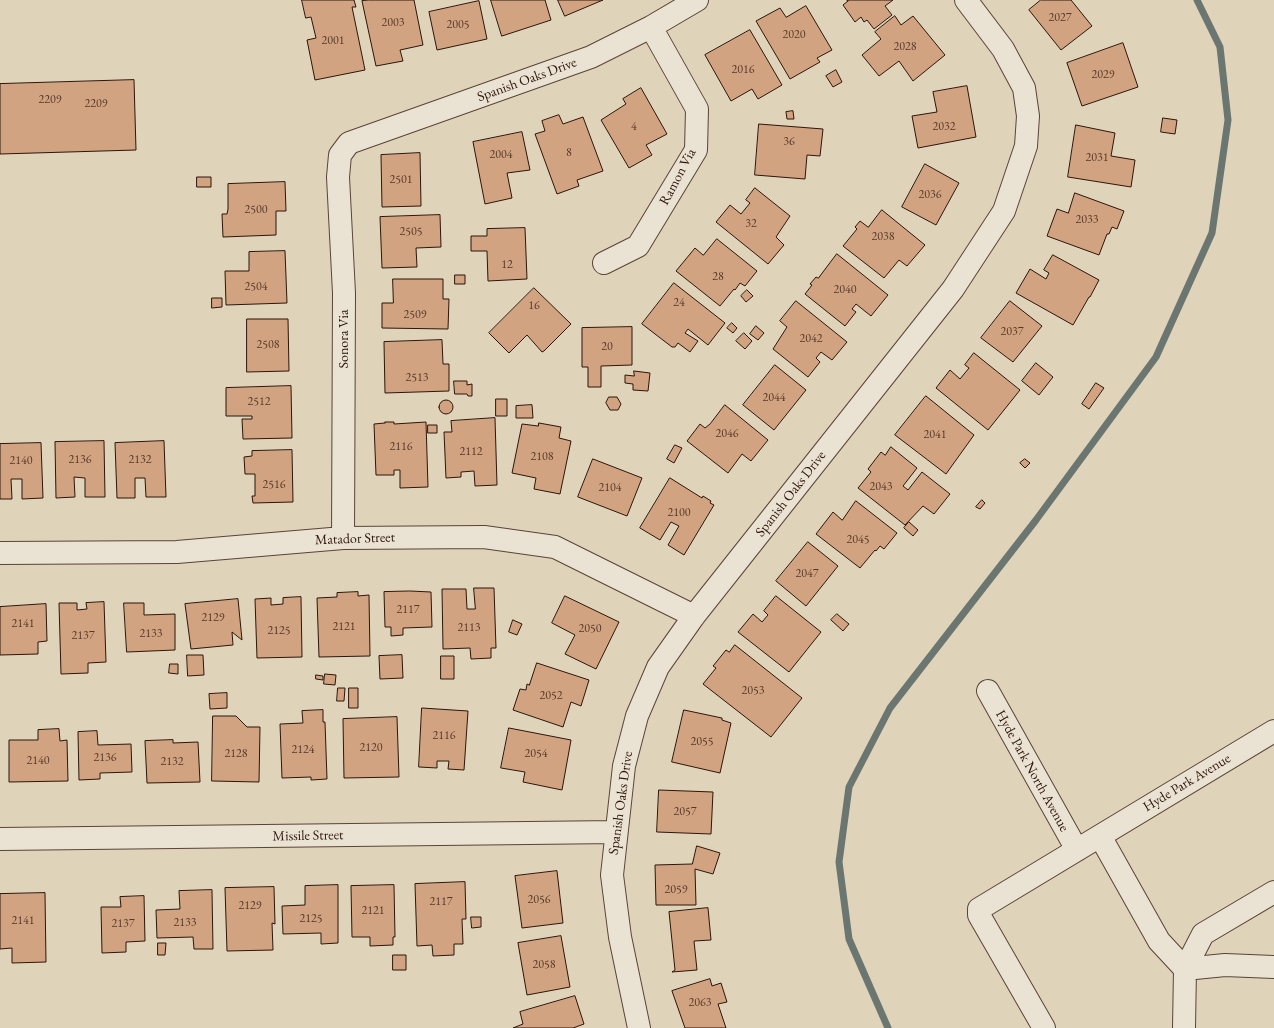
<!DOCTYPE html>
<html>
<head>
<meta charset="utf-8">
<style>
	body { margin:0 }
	canvas { display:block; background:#dfd3ba }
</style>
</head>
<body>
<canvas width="1274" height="1028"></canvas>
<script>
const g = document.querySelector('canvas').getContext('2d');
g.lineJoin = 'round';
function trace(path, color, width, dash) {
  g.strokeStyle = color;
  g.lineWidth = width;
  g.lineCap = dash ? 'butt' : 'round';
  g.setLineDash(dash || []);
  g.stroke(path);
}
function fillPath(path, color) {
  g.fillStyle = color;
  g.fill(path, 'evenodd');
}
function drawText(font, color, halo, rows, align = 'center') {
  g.font = font + ' "EB Garamond",serif';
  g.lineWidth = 3.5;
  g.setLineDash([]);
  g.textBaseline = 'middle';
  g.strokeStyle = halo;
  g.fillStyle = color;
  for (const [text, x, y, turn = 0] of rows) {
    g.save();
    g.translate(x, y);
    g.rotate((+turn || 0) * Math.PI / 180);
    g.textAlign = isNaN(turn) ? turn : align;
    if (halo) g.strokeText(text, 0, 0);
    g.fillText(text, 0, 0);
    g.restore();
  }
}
const stream = new Path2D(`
	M888 1028 849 939 839 862 849 787 890 708 1036 520 1156 357 1212 233 1228 120 1220 47 1197 0`);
const building = new Path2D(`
	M302 0H354L356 7H352L365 70 315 80 307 40 316 38 311 17 306 18Z
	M369 0H414L423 45 400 50 403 61 376 66 362 1Z
	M491 0H545L551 20 502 36Z
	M558 0H603L565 16Z
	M847 0H893L885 6 892 15 874 29 867 20 864 22 861 17 855 22 843 5 848 1Z
	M1041 0H1071L1092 26 1061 50 1029 10Z
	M479 1 487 39 437 50 429 12Z
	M806 6 832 50 817 58 820 62 790 79 756 21 780 8 786 17Z
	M895 16 901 25 913 16 945 55 913 81 899 61 879 76 862 55 881 39 875 32Z
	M750 30 782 85 758 99 752 89 731 101 705 55Z
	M1123 43 1138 87 1082 106 1067 63Z
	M836 70 842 82 833 87 826 76Z
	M134 80 136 150 0 154V84Z
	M967 86 976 137 918 148 912 116 937 112 933 92Z
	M641 88 667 134 646 145 652 155 629 168 601 120 626 104 623 99Z
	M793 111 794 119H787L786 112Z
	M559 115 563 124 583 117 603 171 577 180 579 186 557 194 535 134 545 131 542 121Z
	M1163 118 1177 120 1175 134 1161 132Z
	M759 124 823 129 820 156 807 155 805 179 755 175Z
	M1076 125 1115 133 1111 156 1135 160 1131 187 1068 177Z
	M522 132 530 170 507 173 512 198 485 204 473 142Z
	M420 153 421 206 382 207 381 155Z
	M925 164 959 183 936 225 902 207Z
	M197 177H211V187H197Z
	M285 182 286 211H276V235L223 237 222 214H227L228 209V184Z
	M755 188 790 216 776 237 784 245 768 264 716 222 730 205 741 214 750 203 746 200Z
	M1075 193 1124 211 1117 229 1112 227 1109 234H1107L1099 255 1047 236 1057 209 1068 213Z
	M882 210 925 245 907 266 899 260 884 278 843 246 857 229 855 227 860 221 868 227Z
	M440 215 441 247 416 248 417 267 382 268 380 217Z
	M525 228 527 279 488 281 487 251H471V236H487V229Z
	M717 239 757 271 745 286 740 283 735 290 734 289 720 306 676 271 695 248 703 255Z
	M285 251 287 303 226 305 225 271H249V252Z
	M837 254 888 295 871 316 856 304 852 309 856 312 845 326 805 294 812 285 810 284 816 277 818 278Z
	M1053 255 1099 280 1090 297H1089L1073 325 1016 293 1030 269 1046 279 1049 273 1044 270Z
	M455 275H465V284H455Z
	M393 279H443V299H449L448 329 382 328V303H393Z
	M674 283 725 323 708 345 688 329 685 333 698 341 690 352 678 343 675 347H672L642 324Z
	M534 288 571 324 544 351 542 352 527 335 509 353 489 333Z
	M747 290 753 296 746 302 741 296Z
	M212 298H222V307L212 308Z
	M796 301 847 342 832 360 821 352 816 358 820 362 808 377 773 349 787 327 780 321Z
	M1010 301 1042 326 1013 362 981 338Z
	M247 319H288L289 371 247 372Z
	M732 323 737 328 733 333 727 328Z
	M756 326 764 333 758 340 750 334Z
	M632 327V365L601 366V387H588V367H582V328Z
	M744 333 752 341 745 349 736 341Z
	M442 340 443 364H449V391L385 393 384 342Z
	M974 353 1020 390 988 430 936 388 950 370 960 379 969 368 965 365Z
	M1036 363 1053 377 1039 395 1022 381Z
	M775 365 806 390 774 430 743 405Z
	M634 371 650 373 648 391 633 390V384L625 383V375L634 376Z
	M454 381H467V385L472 384V396H468L467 394H455Z
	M1096 383 1104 388 1089 409 1082 404Z
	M291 386 292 438 243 439 242 419H252V416H226V388Z
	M926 396 974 435 946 474 895 435Z
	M609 397H617L621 404 618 410H610L606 403Z
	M496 399H507V416H496Z
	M439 407a7 7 0 1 1 14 0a7 7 0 1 1-14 0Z
	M532 405 533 418H516V406Z
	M725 405 768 440 751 461 742 454 728 473 687 441 700 424 705 428 710 424Z
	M495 418 497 485 475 486 474 471 461 472V477L446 478 444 432H452L451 421Z
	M385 422H394V424L426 422 428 487 400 488V470H394V475H376L374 424 385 423Z
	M539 423 561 427 559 438 571 441 560 494 534 489 536 478 512 473 522 424 538 426Z
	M428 425H437V433H428Z
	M104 441 105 497H85V478L74 477 75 497 56 498 55 442Z
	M164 441 166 497H146L145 478H135V498H117L115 443Z
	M41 443 43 498 22 499V479H11L12 499H0V444Z
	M675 445 682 448 674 463 667 459Z
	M891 447 917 468 903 486 908 490 922 472 950 494 934 514 923 506 905 525 858 488 871 472 868 469 881 452 885 455Z
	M292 450 293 502 253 503 252 496H255V474H245L244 457 252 456V451Z
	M593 459 642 478 627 516 578 497Z
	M1025 459 1030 463 1025 468 1020 463Z
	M670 478 702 498 703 496 711 501 710 503 714 505 684 555 668 545 679 526 671 522 660 540 640 528Z
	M982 500 985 503 980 509 976 507Z
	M856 501 897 533 884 549 880 546 876 551 875 550 860 568 816 534 833 512 842 520Z
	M909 522 918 530 913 536 904 528Z
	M808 542 838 566 806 606 776 581Z
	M474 588H494L496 648H491V658L471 659 470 648 443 649 442 589H466L467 609H475Z
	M410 591 431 592 432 627 403 628V635L391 636V627H385L384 592Z
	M358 592V596L369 595 370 656 319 657 317 598 337 597V593Z
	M565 596 619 622 596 669 565 654 575 635 552 623Z
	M776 596 821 632 789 672 738 632 753 614 762 622 768 615 764 611Z
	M301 597 302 657 257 658 255 599 271 598V605L283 604V598Z
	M238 599 242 640 232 632 233 645 191 649 185 604Z
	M104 602 106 662 88 663V673L61 674 59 603H77V610L87 609 86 603Z
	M124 603H144V615L175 614V650L127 652Z
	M46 604 47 641 38 642V654L0 655V607Z
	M837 614 849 624 843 631 831 620Z
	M513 620 522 624 517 635 509 632Z
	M735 645 802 698 771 737 703 684 716 668 713 666 726 650 729 652Z
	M187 655H203L204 675 188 676Z
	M402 655 403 678 380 679 379 656Z
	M441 656H454V679H441Z
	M537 663 589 680 581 706 571 702 563 727 513 710 520 689 526 690 527 684 529 685Z
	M170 664H178V674L169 673Z
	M325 674 336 675 335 685 324 684Z
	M316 675 323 676V680L316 679Z
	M338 688H345L344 701H337Z
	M349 688H358V708H349Z
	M227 693V708L210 709 209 694Z
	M422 708 468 711 464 770 448 769 449 761H437V768L419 767Z
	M323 710V722H325L327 779 311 780V777L282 778 280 724 303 723 302 711Z
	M684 710 722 718V720L731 723 720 773 672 762Z
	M213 716H236L247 727H260L259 782 212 781Z
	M397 717 399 777 344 778 343 719Z
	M509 728 571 740 562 790 523 782 525 772 501 768Z
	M59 729 60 741 67 740 68 781 9 782V740H38V730Z
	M97 731 98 745 131 744 132 772 100 773V779L79 780 78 732Z
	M173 740V743L198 742 200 782 147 783 145 741Z
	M659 790 713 792 711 834 657 832Z
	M697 846 720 853 713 874 695 869 696 905H656L655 865 692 864Z
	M557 871 563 923 522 928 515 876Z
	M465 882 466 919H462L463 944H454V955L433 956 432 945 417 946 415 884Z
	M338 885V943L321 944V933L283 934 282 906 305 905V886Z
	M394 885 395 937H393V945L370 946V937H352L351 886Z
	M274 887 275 924 272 923 273 950 227 951 225 888Z
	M212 890 213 949H194L193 937 157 938 156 910 180 909 179 891Z
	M45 893 46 962 12 963V948L0 949V894Z
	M144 896 145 941 126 942V952L102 953 101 907H121L120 897Z
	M708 908 711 940 694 941 697 970 672 972 675 970 669 912Z
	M471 917H481V927L472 928Z
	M561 936 570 987 527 995 518 943Z
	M158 943H166L165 955H158Z
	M393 955H406V970H393Z
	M710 979 712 986 721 983 727 1002 718 1004 726 1028H685L672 991Z
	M575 996 584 1024 573 1028H513L523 1024 520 1012Z`);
const minor = new Path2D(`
	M604 263 638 246 696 150 697 109 651 27
	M343 538 344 293 338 177 340 155 349 143 591 57 651 27 697 0
	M0 553 177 552 343 538 484 537 555 547 694 616
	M988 691 1077 850
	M1100 836 1159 941 1185 969 1225 965 1274 967
	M0 839 616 832
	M639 1028 620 937 612 875 624 766 637 716 658 667 694 616 953 289 1004 211 1026 146 1028 116 1024 88 1003 49 966 0
	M1044 1028 979 915V909L1274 731
	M1184 1028 1185 969 1203 934 1274 892`);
const numberNames = [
	["2027",1060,18],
	["2003",393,23],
	["2005",458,25],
	["2020",794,35],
	["2001",333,41],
	["2028",905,47],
	["2016",743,70],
	["2029",1103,75],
	["2209",50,100],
	["2209",96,104],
	["4",634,127],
	["2032",944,127],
	["36",789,142],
	["8",569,153],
	["2004",501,155],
	["2031",1097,158],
	["2501",401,180],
	["2036",930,195],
	["2500",256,210],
	["2033",1087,220],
	["32",751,224],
	["2505",411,232],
	["2038",883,237],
	["12",507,265],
	["28",718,277],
	["2504",256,287],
	["2040",845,290],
	["24",679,303],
	["16",534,306],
	["2509",415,315],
	["2037",1012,332],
	["2042",811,339],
	["2508",268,345],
	["20",607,347],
	["2513",417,378],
	["2044",774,398],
	["2512",259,402],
	["2046",727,434],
	["2041",935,435],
	["2116",401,447],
	["2112",471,452],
	["2108",542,457],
	["2136",80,460],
	["2132",140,460],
	["2140",21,461],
	["2516",274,485],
	["2043",881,487],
	["2104",610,488],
	["2100",679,513],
	["2045",858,540],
	["2047",807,574],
	["2117",408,610],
	["2129",213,618],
	["2141",23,624],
	["2121",344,627],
	["2113",469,628],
	["2050",590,629],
	["2125",279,631],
	["2133",151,634],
	["2137",83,636],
	["2053",753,691],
	["2052",551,696],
	["2116",444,736],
	["2055",702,742],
	["2120",371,748],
	["2124",303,750],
	["2128",236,754],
	["2054",536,754],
	["2136",105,758],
	["2140",38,761],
	["2132",172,762],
	["2057",685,812],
	["2059",676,890],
	["2056",539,900],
	["2117",441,902],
	["2129",250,906],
	["2121",373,911],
	["2125",311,919],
	["2141",23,921],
	["2133",185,923],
	["2137",123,924],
	["2058",544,965],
	["2063",700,1003]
];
const streetNames = [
	["Spanish Oaks Drive",527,80,-20],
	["Ramon Via",678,177,-62],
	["Sonora Via",344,339,-90],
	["Spanish Oaks Drive",791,494,-52],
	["Matador Street",355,539,-2],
	["Hyde Park North Avenue",1032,771,61],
	["Hyde Park Avenue",1187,783,-31],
	["Spanish Oaks Drive",621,803,-82],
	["Missile Street",308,836,-1]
];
trace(stream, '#6b7671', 7);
fillPath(building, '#d1a381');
trace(building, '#2d150a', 1);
trace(minor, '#5a4436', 24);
trace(minor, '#eae2d2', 22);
drawText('12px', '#563828', null, numberNames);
drawText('14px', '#2d150a', '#eae2d2', streetNames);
</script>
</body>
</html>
